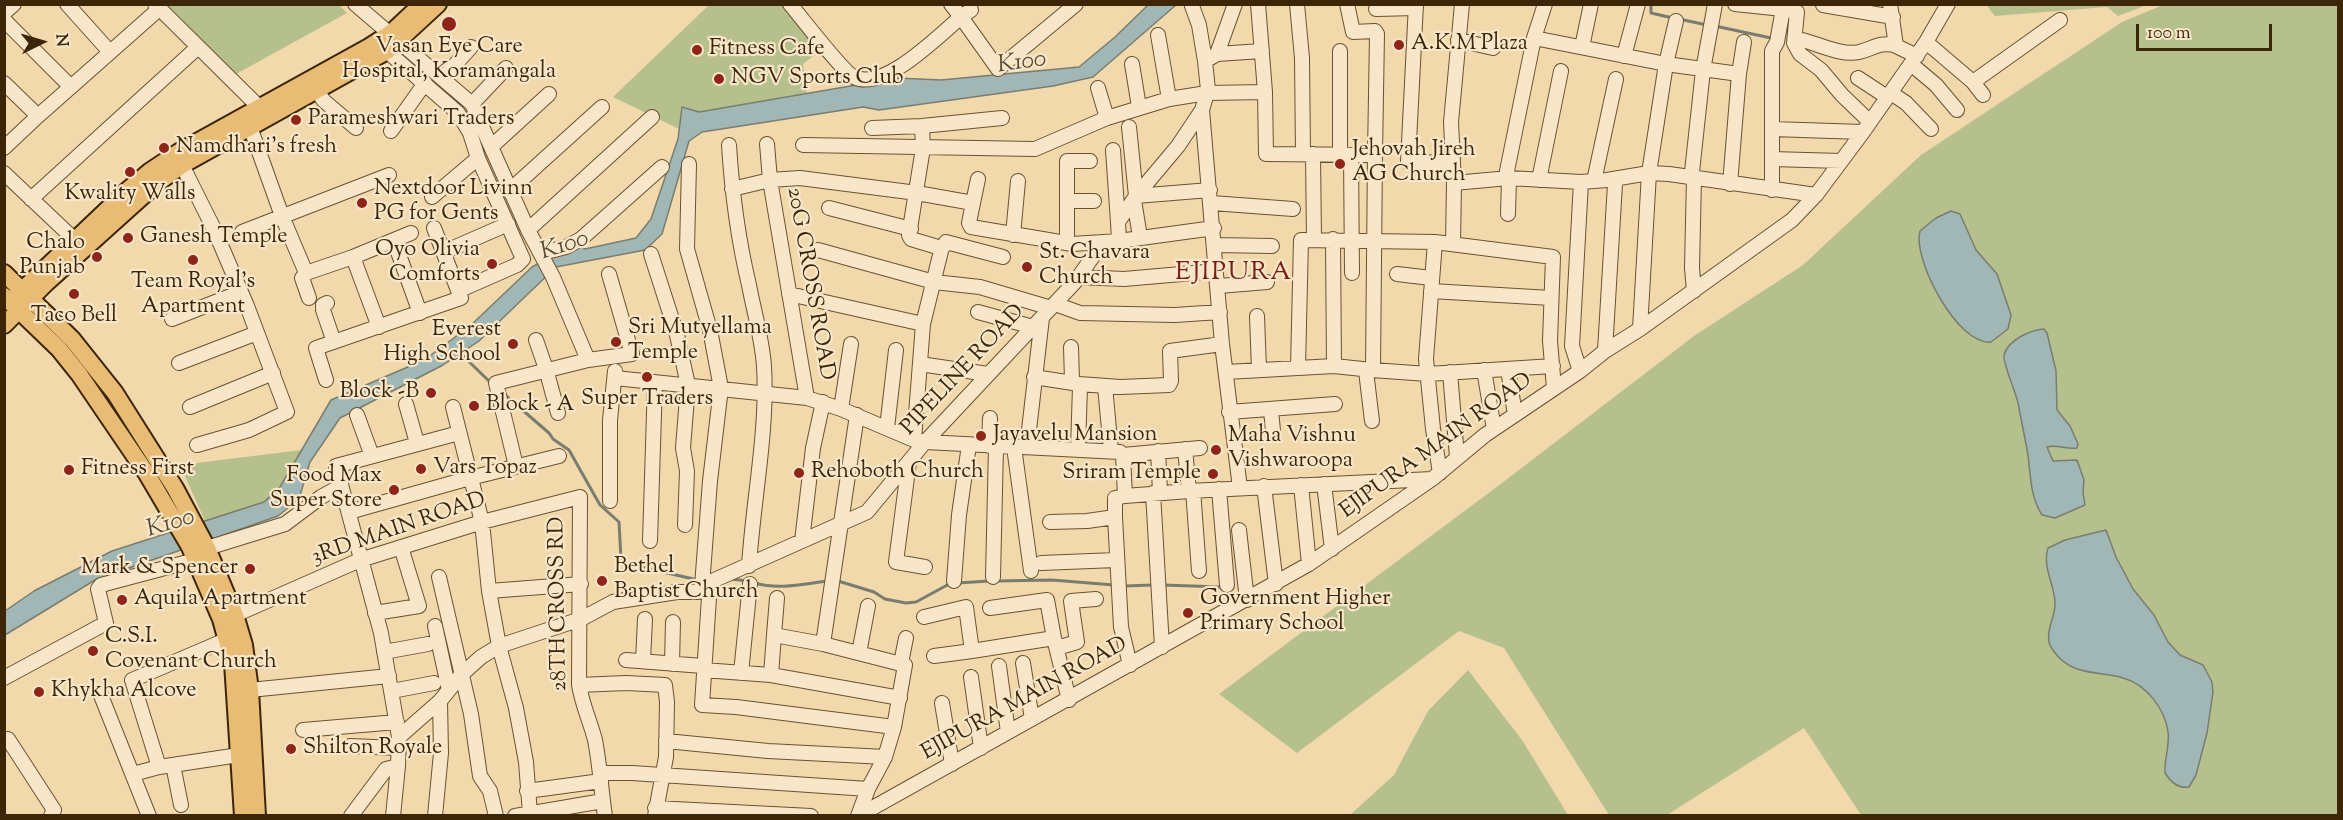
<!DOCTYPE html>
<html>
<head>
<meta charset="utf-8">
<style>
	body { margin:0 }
	#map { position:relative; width:2343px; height:820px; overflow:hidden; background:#f2d9ac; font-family:"Sorts Mill Goudy",serif }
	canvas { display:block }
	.frame { position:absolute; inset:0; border:6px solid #3d2507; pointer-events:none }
	.north { position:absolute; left:12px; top:12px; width:60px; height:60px; -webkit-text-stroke:4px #f7e6c9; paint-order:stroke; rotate:85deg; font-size:16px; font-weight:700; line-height:24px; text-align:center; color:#3d2507 }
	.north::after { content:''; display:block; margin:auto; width:21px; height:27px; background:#3d2507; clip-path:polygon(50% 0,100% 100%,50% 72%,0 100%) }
	.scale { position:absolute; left:2136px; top:24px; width:136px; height:27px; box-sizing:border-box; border:3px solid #3d2507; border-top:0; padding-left:8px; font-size:18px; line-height:21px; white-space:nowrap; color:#3d2507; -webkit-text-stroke:4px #f7e6c9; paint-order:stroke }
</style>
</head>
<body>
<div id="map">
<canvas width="2343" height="820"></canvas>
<div class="frame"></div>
<div class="north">N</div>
<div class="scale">100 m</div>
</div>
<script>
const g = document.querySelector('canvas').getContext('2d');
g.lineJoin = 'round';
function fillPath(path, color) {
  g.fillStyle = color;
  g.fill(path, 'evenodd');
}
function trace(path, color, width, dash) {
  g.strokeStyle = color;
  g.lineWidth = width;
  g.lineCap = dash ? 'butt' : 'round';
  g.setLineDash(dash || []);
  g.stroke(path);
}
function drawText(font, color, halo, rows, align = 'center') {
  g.font = font + ' "Sorts Mill Goudy",serif';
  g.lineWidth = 4.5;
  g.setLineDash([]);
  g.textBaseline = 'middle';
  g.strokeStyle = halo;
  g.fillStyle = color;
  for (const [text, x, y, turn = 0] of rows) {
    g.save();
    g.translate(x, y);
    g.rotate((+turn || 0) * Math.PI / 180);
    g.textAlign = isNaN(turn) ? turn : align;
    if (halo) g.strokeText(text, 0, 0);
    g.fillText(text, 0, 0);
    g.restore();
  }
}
const green = new Path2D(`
	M338 4 347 13 236 74 167 5Z
	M709 5H797L830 43 803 64 807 93 699 112 683 107 679 129 613 97Z
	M1986 5H2147L2118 16 2107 7 1995 16Z
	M2163 5H2338V815H1861L1804 728 1667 815H1609L1504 648 1459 631 1297 753 1219 694 1498 486 1694 336 1803 265 1921 155 2122 22Z
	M302 450 280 487 264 502 205 521 180 465Z
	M1468 670 1522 740 1568 815H1350L1394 775 1428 711Z`);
const water = new Path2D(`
	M1148 5H1176L1093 77 1053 86 879 110 863 107 702 132 689 141 662 234 645 250 556 267 479 341 443 365 340 418 310 462 299 499 278 516 95 580 5 635V611L34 591 112 551 264 502 280 487 331 400 424 360 470 326 532 267 552 256 576 246 585 249 636 238 651 219 678 139 682 107 699 112 897 78 941 80 1079 67 1115 37Z
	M1951 211 1960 214 1976 250 1997 274 2011 315 2008 329 1991 342C1958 346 1912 259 1920 231L1936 218Z
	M2044 329 2047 333 2056 371 2057 410 2070 426 2078 444 2077 448C2066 450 2058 444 2047 447L2053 461 2077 460 2084 480 2083 492 2085 505 2055 518 2042 515C2029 495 2031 472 2027 449 2024 434 2021 419 2018 403 2016 393 2002 361 2004 355 2008 340 2030 330 2044 329Z
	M2106 530 2116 557 2133 589 2154 615 2168 642 2180 655 2203 665 2212 682 2213 692 2207 733 2196 775 2189 787C2178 789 2170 781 2165 773 2164 759 2170 746 2168 732 2165 709 2146 684 2123 678 2099 671 2073 676 2056 654 2053 650 2050 647 2049 642 2046 628 2056 616 2055 602 2054 583 2042 567 2048 548L2065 540Z`);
const stream = new Path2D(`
	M1651 6V13L1673 18
	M1679 19 1707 25
	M1715 26 1771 38
	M458 351 492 384
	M504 394 549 433 553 439 569 450 600 505 619 522 621 559 623 563 698 580
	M731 579 748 581
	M838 581 874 592 885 599 906 603 916 602 951 583
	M996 581 1052 580 1114 585
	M755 583C779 590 803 584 828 581
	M957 583 990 581
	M1163 585 1222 587
	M1124 586 1153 585`);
const minor = new Path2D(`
	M67 4 110 52
	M155 4 259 107
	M355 4 472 104 528 230 553 277 588 360
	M790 4C801 17 843 72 854 77 884 92 938 36 961 17L951 4
	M1258 4 1265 92 1266 154 1375 155 1377 34 1375 31 1353 32 1347 4
	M1297 4 1302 58 1303 154
	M1416 4 1408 162 1452 163
	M1735 4 1783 9 1797 12 1794 43 1800 54 1821 70 1842 95 1870 122
	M1890 4 1896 46 1917 56
	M1823 5 1893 17
	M1192 6 1199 25 1205 61
	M1376 9 1416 8
	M971 10 961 17 998 69 1076 4
	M4 13 14 4
	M4 20 71 87
	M1158 35 1169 99
	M1534 38 1666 64 1739 74
	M1458 40 1493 48
	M1926 42 1973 82
	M1794 43 1802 40C1819 44 1841 56 1859 52 1875 48 1878 42 1896 45
	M381 46 458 113 470 133 478 158 523 259 517 265 460 290
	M1582 47 1591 4
	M1217 54 1262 51
	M1624 56 1638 4
	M1132 64 1139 107
	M1911 64 1936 85 1957 110
	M443 78 471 47
	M1858 78 1887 97
	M4 83 38 116
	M1098 88 1107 118
	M317 91 324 101 356 128
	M1891 93 1906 103 1931 129
	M1983 95 1973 82 2060 20
	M472 104 506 68
	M1202 110 1222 344 1240 488
	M1129 127 1136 196 1210 190
	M248 128 253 135 282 216 306 273
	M872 128 922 126 1002 118
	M1772 129 1863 132
	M391 131 425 83
	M729 145C732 193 738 239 749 285 754 312 762 338 764 366 768 430 753 501 749 566
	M803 145 1035 149 1107 118 1169 99 1207 93 1265 92
	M492 146 549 94
	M4 148 38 116 159 9
	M1113 150 1118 222
	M1313 154 1314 239
	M1340 154V51
	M1351 155 1352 273
	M1772 159 1841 161
	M689 164 687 249 710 330 721 388 710 481 702 586
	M182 165 214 229 247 306 287 412 249 430 197 445
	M4 173 75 240
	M1539 180 1561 71
	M1594 181 1616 79
	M1454 183 1509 178 1581 182 1607 180 1649 173 1669 174 1816 195
	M1730 184 1739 74 1744 42
	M732 189 770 180 767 144
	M1772 190V51L1777 42 1783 9
	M509 191 602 107
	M432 197 478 158
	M31 199 198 47
	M1134 200 1140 237
	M1067 201H1094
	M973 203 978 179
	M1212 203 1293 209
	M829 208 911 229
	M1508 214 1509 178 1507 171 1534 38 1545 4
	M528 230 652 117
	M242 232 389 175
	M1013 235 1018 181
	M1119 241 1118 222 1136 196 1178 146 1202 110 1208 90 1205 61 1217 54 1235 4
	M1435 242 1426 359 1433 429 1440 473
	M1067 243V161H1090
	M1453 244 1454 183 1451 122 1462 4
	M1215 245 1272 246
	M818 250 934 282 980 287 1051 308
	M941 250 946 242 1003 257
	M398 252 420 313
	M444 252 508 224
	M542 253 566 247 581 239 662 167
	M651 254 677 335 688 385 683 448 687 471 685 525
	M353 257 379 327
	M1397 274 1431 278
	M1079 277 1124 279 1216 271
	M1219 286 1267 282
	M1431 291 1551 298
	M1694 291 1692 268 1694 178 1692 172 1703 70 1715 4
	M789 294 923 324
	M309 298 302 278 306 273 353 257 411 233
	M327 303 323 305V310L334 342
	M1055 304 1080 313 1175 315 1220 312
	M978 312 1033 327
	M1257 316 1259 370
	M172 319 241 292
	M1640 329 1649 173 1666 64 1676 21
	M536 340 546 369 558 413
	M1071 347 1072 380 1080 386 1078 449
	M1605 351 1615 184 1614 179
	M179 363 257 333
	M920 364 988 374
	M1334 366 1372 370 1373 368 1375 155
	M1298 367 1301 240 1435 242 1553 257 1550 341 1554 388
	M1508 369 1515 415
	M1372 370 1428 374 1553 366
	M1484 370 1494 429
	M1366 371 1372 421
	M1580 371 1572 346 1581 182
	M1226 372 1334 366 1333 239
	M1450 372 1457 457
	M1034 377 1073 383
	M615 378 807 398 841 409 914 440 925 442 1120 452 1123 455 1125 496 1189 491 1432 479
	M326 380 316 348 461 298 434 228
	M1079 384 1120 387 1169 385 1171 381 1170 351 1222 344
	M1105 386 1111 451
	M807 398 770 180 800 178 917 193 973 203 969 223 971 227 1072 244 1119 241 1214 228
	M406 404 417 443
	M190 407 273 373
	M453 407 482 522 489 591 499 646 516 708 526 762 530 814
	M841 409 851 344
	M1271 410 1273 431
	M1229 412 1335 404
	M357 415 372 456
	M887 428 896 350
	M914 440 923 324 941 251V248L911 239 909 235 923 148 922 126
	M989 446 990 418
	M1014 447 1031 571
	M1027 447 1042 318
	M1185 449 1189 491
	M1158 451 1160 492
	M1123 455 1200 448
	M909 462 896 562 925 567
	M516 466 496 383 588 360 632 354 609 274
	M1324 484 1332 549
	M1301 485 1309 564
	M1264 486 1276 584
	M1219 489 1227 585
	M1193 490 1199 571
	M1153 493 1162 647
	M610 501V420L615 371
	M349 512 470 478 559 456
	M1115 517V498L1125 496
	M1050 522 1087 521 1115 517 1121 627 1130 665
	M1239 530 1247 600
	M650 541 655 382
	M802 541 813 448 823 402
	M207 548 285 524 321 497 341 486
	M1041 563 1116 560
	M439 577 471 714 480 776 490 791 496 816
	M993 577 996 447
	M954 581 959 515 969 445
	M710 582 702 705 736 707 894 727
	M489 591 581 584
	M990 608 1047 600 1054 638
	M375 613 419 606 401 547
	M235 615 360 560 482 522 580 497 579 685C582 704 590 721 595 740 600 765 601 790 605 816
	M924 617 966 607 972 651 1054 638 1069 700
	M435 626 449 690
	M774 635 777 598
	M823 644 857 415
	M1057 648 1077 642 1071 601 1096 599
	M384 652 428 644
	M859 653 868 606
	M934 656 972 651
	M626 660 703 666
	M643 661 645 619
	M901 663 906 638
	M1023 663 1032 719
	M672 664 673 622
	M999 666 1008 732
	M703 670 771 675 900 698
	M741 673 750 584
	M771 675 774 635 823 644 905 665 894 727 885 757 868 789 858 816
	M971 677 981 748
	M4 678 106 623 98 589 101 585 195 560
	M579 685 626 683 665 685 667 702 666 757 655 816
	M250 690 389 676
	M392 691 434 683
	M100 693 149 816
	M942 703 952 764
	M303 730 397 722
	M399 737 381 633 336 466 459 433
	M8 739 54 810 51 816
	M666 741 768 751 885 757
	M350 746 398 748
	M173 765 181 805
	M159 767 132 680 228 639
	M600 773H632L868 789
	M133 774 159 767 239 755
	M527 791 601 781
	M655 808 811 816
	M351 816 386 769 398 766 399 737 440 701 461 675 481 657 499 646 581 619 613 602 677 592H698L710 582 867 512 925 442 1075 282 1103 242
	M393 816 398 766
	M435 816 441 753 440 701
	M515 816 603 801
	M858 816 1309 564 1432 479 1485 435 1580 371 1605 351 1640 329 1792 220 1816 195 1863 132 1926 42 1948 4`);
const major = new Path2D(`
	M4 273 72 339 115 393 175 488 207 548 235 615 244 645 250 690 257 816
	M4 296 59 349 79 374 147 474 190 547 221 619 233 663 243 816
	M14 298 129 189 149 172 179 152 369 47 391 33 422 4
	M4 325 46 283 156 184 182 165 387 51 438 4`);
const markers = [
	[449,24,8,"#8f2418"],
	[1399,45,6,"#8f2418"],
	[697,50,6,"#8f2418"],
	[719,79,6,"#8f2418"],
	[296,120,6,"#8f2418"],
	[164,148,6,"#8f2418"],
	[1340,164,6,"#8f2418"],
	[130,172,6,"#8f2418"],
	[362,203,6,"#8f2418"],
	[128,238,6,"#8f2418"],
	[97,257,6,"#8f2418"],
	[193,260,6,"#8f2418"],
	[492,264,6,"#8f2418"],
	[1027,267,6,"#8f2418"],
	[74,294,6,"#8f2418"],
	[616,342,6,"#8f2418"],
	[513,344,6,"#8f2418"],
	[647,377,6,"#8f2418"],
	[431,393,6,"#8f2418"],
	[474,406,6,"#8f2418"],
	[981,436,6,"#8f2418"],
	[1216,450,6,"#8f2418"],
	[421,469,6,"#8f2418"],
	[69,470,6,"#8f2418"],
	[799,473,6,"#8f2418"],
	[1213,474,6,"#8f2418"],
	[394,490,6,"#8f2418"],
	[250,569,6,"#8f2418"],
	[602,581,6,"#8f2418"],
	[122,600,6,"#8f2418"],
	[1188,613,6,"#8f2418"],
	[93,651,6,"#8f2418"],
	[39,692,6,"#8f2418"],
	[291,749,6,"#8f2418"]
];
const poiNames = [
	["A.K.M Plaza",1411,45],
	["Vasan Eye Care",449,48,"center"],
	["Hospital, Koramangala",449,73,"center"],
	["Fitness Cafe",709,50],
	["NGV Sports Club",731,79],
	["Parameshwari Traders",308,120],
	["Namdhari's fresh",176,148],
	["Jehovah Jireh",1352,151],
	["AG Church",1352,176],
	["Nextdoor Livinn",374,190],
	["PG for Gents",374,215],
	["Kwality Walls",130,195,"center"],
	["Ganesh Temple",140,238],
	["Chalo",85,244,"right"],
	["Punjab",85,269,"right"],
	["Oyo Olivia",480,251,"right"],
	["Comforts",480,276,"right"],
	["St. Chavara",1039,254],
	["Church",1039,279],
	["Team Royal's",193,283,"center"],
	["Apartment",193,308,"center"],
	["Taco Bell",74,317,"center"],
	["Sri Mutyellama",628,329],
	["Temple",628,354],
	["Everest",501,331,"right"],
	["High School",501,356,"right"],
	["Block -B",419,393,"right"],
	["Super Traders",647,400,"center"],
	["Block - A",486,406],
	["Jayavelu Mansion",993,436],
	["Maha Vishnu",1228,437],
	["Vishwaroopa",1228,462],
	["Vars Topaz",433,469],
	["Fitness First",81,470],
	["Rehoboth Church",811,473],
	["Sriram Temple",1201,474,"right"],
	["Food Max",382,477,"right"],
	["Super Store",382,502,"right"],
	["Bethel",614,568],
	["Baptist Church",614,593],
	["Mark & Spencer",238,569,"right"],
	["Aquila Apartment",134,600],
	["Government Higher",1200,600],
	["Primary School",1200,625],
	["C.S.I.",105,638],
	["Covenant Church",105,663],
	["Khykha Alcove",51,692],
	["Shilton Royale",303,749]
];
const streetNames = [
	["20G CROSS ROAD",809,284,80],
	["PIPELINE ROAD",964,371,-47],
	["EJIPURA MAIN ROAD",1437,447,-36],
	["3RD MAIN ROAD",399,530,-19],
	["28TH CROSS RD",560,604,-91],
	["EJIPURA MAIN ROAD",1025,700,-29]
];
const waterNames = [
	["K100",1022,64,-8],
	["K100",565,247,-18],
	["K100",171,525,-17]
];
const quarterNames = [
	["EJIPURA",1234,275]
];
fillPath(green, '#b6c08d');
fillPath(water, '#a1b7b6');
trace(water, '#797d70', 1.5);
trace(stream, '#797d70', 3);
trace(minor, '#6a5230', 16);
trace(major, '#3d2507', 20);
trace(minor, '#f7e6c9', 14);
trace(major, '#e9bc76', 16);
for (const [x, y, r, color] of markers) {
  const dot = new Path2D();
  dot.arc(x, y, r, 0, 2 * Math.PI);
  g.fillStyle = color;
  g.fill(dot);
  trace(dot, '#f7e6c9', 2);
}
drawText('22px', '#3d2507', '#f7e6c9', poiNames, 'left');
drawText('22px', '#3d2507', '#f7e6c9', streetNames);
drawText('italic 24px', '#564a33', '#f7e6c9', waterNames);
g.letterSpacing = '1.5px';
drawText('26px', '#7a1f14', '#f7e6c9', quarterNames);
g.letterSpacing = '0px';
</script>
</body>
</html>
